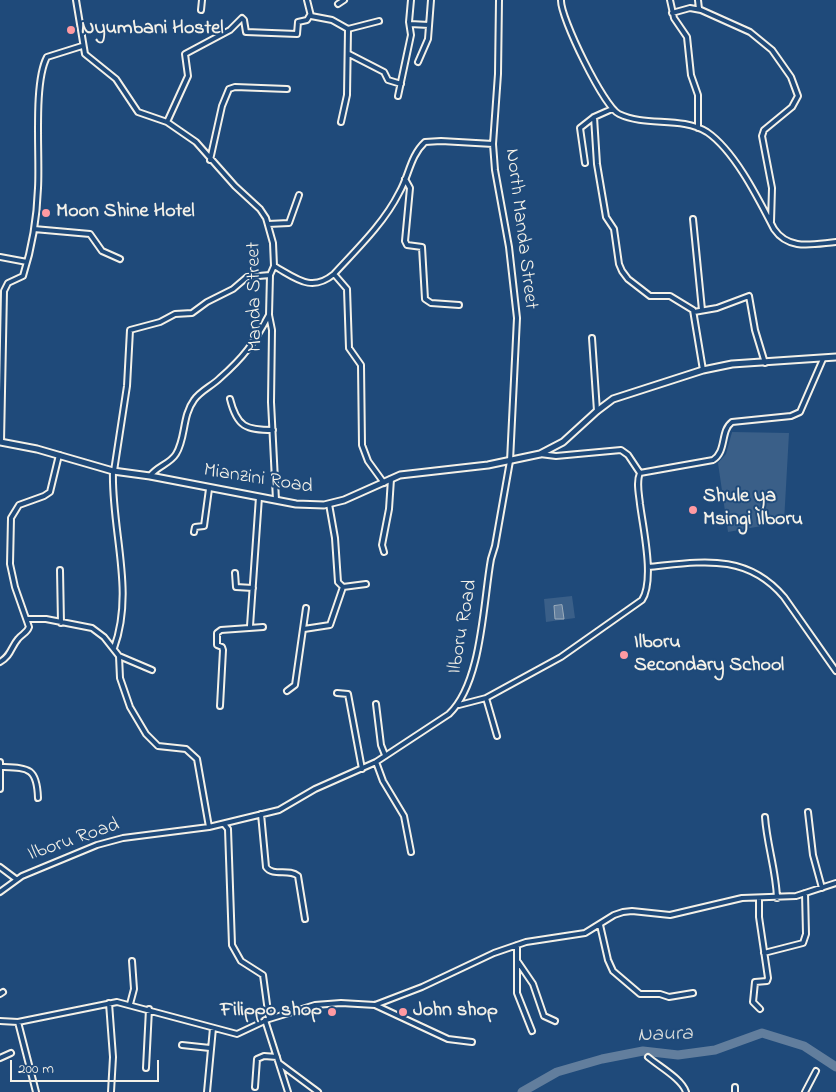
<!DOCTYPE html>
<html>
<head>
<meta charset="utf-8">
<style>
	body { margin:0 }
	#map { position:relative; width:836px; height:1092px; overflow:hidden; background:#1f4a7a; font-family:"Indie Flower",sans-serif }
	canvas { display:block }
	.scale { position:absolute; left:10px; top:1060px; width:149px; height:22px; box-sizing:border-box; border:2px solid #f4f1e8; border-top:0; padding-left:6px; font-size:15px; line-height:18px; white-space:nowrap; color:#f4f1e8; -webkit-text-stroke:4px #1f4a7a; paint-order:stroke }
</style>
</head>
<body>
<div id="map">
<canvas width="836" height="1092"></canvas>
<div class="scale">200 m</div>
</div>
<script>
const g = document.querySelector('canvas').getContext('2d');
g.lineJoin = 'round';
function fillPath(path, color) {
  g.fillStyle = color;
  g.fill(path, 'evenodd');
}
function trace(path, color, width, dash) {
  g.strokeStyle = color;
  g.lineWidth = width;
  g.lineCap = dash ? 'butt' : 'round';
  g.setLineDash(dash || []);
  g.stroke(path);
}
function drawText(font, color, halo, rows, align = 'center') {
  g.font = font + ' "Indie Flower",sans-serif';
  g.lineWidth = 4;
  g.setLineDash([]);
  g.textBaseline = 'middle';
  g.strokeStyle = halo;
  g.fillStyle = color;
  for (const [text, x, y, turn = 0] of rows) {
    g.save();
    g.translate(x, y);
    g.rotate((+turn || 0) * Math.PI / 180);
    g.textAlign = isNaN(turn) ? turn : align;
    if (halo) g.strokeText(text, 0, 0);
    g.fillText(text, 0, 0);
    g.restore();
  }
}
const green = new Path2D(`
	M732 432 789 433 784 522 728 532 718 463 726 454Z
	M572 596 575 618 546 622 544 599Z`);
const water = new Path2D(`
	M562 605 564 619H555L554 606Z`);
const river = new Path2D(`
	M522 1092 557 1072 602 1059 643 1051 678 1055 715 1050 762 1033 804 1046 836 1067`);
const minor = new Path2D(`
	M76 0 85 54 116 79 138 112 167 122 196 142 235 186 260 209 266 218 273 243 274 266 270 275 269 315 272 330 271 402 276 500
	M307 0 311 16 332 20 348 29 379 21
	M561 0C560 17 604 107 619 114 646 127 681 116 707 132 735 151 759 200 774 229 789 251 813 244 836 242
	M670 0 674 18 687 37 691 75 698 95V128
	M698 0 699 9
	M338 4 344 0
	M201 10 202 0
	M672 13 690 8 701 10 750 32 772 50 791 77 798 96 792 107 764 130 762 136 772 188 771 222
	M410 24 429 25
	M349 54 384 72 388 80 401 84
	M418 62 428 39 431 0
	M398 96 411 35 409 22 411 0
	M594 117 597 164 606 217 614 229 619 264 622 271 628 279 650 296H670L693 310 703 370
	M167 122 188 76 185 54 230 30 242 18 244 20 246 32 297 34 298 22 307 20 310 15
	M341 122 347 95 348 29
	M210 160 222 106 229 89 235 87 287 89
	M585 163 580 128 594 117 612 109
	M405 179 410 188 405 241 407 245 422 247 425 299 431 303 459 305
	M693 219 702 310
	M268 224 289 223 299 195
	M34 229 90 234 102 251 120 259
	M0 257 27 262
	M274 266C296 278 311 293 334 274 357 249 384 223 399 193 409 176 410 156 425 142L441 141 493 144
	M334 274 347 289 349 348 361 365 362 445 368 461 384 483
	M694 312 717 308 749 296 755 330 765 363
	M592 338 597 411
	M230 399C237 427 246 430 273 430
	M1 442 4 291 8 283 23 276C32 248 37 217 38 188 40 156 33 83 47 57L82 46
	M540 454 556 456 621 450 628 455 640 473
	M113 471C111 529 135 591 114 648
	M114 471 127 386 130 330 160 322 175 314 192 313 207 302 233 289 247 277 270 275
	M150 476C157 466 170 464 176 454 186 438 182 416 194 400 200 391 212 386 220 378 244 357 254 343 269 315
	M329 504 335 538 338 582 343 587 366 584
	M194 532 195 527 204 526 209 489
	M384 552 382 545 389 509 391 479
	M648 567C700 562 746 552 784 597L836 671
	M60 570 61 623
	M235 573 236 587 253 588
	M28 619H46L92 628 104 637 119 656 120 678 130 707 146 734 158 746 186 749 197 759 209 827
	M250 626 259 497
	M304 629 330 625 343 587
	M119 656 152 670
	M0 662C11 656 11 647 18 639 22 634 27 633 29 627L15 587 10 564 11 518 19 505 44 496 50 492 59 455
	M287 691 295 685 306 608
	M337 693 348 694 362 769
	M486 698 497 736
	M376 704 381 745 385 755
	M459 705 486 698 561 657 642 600C655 580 643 528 640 504 639 494 636 482 640 473L713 460C727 451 720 431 732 422L791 416 800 412 823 359
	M220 706 223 650 222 647 217 645V633L221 630 263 627
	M0 762V789
	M376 762 383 781 404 816 411 852
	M1 767C28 768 37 767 38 798
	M808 812 813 855 822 888
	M261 814 266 867C273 877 289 868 298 876L305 919
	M765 817C767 845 776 870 777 898
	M224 824 228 829 232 945 241 961 263 975 269 1019
	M0 867 16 879
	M0 892 22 876 97 845 123 838 209 827 279 810 315 789 376 762 449 714C482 683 483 603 491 559L495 546 510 461 517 318 509 247 495 170 493 144 498 74 499 0
	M759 898V917L768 978 767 981 755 982 753 1002 760 1009
	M600 925 608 960 613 971 640 994H660L669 997 693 993
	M517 945V993L532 1031
	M764 953 803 943 806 934 805 893
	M518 962 533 984 544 1016 555 1021
	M0 994 3 992
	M109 1003 113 1057 111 1092
	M130 1004 134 989 132 961
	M375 1005 448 1039 472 1042
	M265 1020 288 1092
	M0 1021 18 1022 117 1002 237 1034 269 1019 315 1005 341 1003 375 1005 422 987 494 953 526 942 585 933 614 915 623 912 632 911 670 915 742 898 796 896 836 883
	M18 1022 36 1092
	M182 1045 210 1048
	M648 1057C660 1067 682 1079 686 1092
	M0 1058 11 1053
	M279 1063 318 1092
	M146 1068 149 1009
	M255 1087 257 1059 264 1056 277 1057
	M735 1087V1092
	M207 1092 213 1028
	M805 1092 816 1071`);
const tertiary = new Path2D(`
	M0 442 37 449 113 471 150 476 296 504 324 505 344 500 400 475 488 465 540 454 563 442 597 411 613 399 703 370 732 364 836 357`);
const markers = [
	[71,30,5,"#ff9aa2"],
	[46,213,5,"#ff9aa2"],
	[693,510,5,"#ff9aa2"],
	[624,655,5,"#ff9aa2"],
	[332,1012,5,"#ff9aa2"],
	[403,1012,5,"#ff9aa2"]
];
const poiNames = [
	["Nyumbani Hostel",81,30],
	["Moon Shine Hotel",56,213],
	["Shule ya",703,498],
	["Msingi Ilboru",703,521],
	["Ilboru",634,644],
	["Secondary School",634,667],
	["Filippo shop",322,1012,"right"],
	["John shop",413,1012]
];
const streetNames = [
	["North Manda Street",520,229,83],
	["Manda Street",256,297,-91],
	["Mianzini Road",258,480,9],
	["Ilboru Road",464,627,-80],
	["Ilboru Road",74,841,-19]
];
const waterNames = [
	["Naura",665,1036,-2]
];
fillPath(green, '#3a5f88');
fillPath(water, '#627e9d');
trace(water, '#9cacbb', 1);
trace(river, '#627e9d', 9);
trace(minor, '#f4f1e8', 8);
trace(tertiary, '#f4f1e8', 9);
trace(minor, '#1f4a7a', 4);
trace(tertiary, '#1f4a7a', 5);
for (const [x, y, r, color] of markers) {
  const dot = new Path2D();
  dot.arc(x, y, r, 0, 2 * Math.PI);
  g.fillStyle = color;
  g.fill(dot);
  trace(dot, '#1f4a7a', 2);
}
drawText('bold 20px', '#f4f1e8', '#1f4a7a', poiNames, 'left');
drawText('20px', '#f4f1e8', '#1f4a7a', streetNames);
drawText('italic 21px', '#dee0dd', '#1f4a7a', waterNames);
</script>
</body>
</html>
